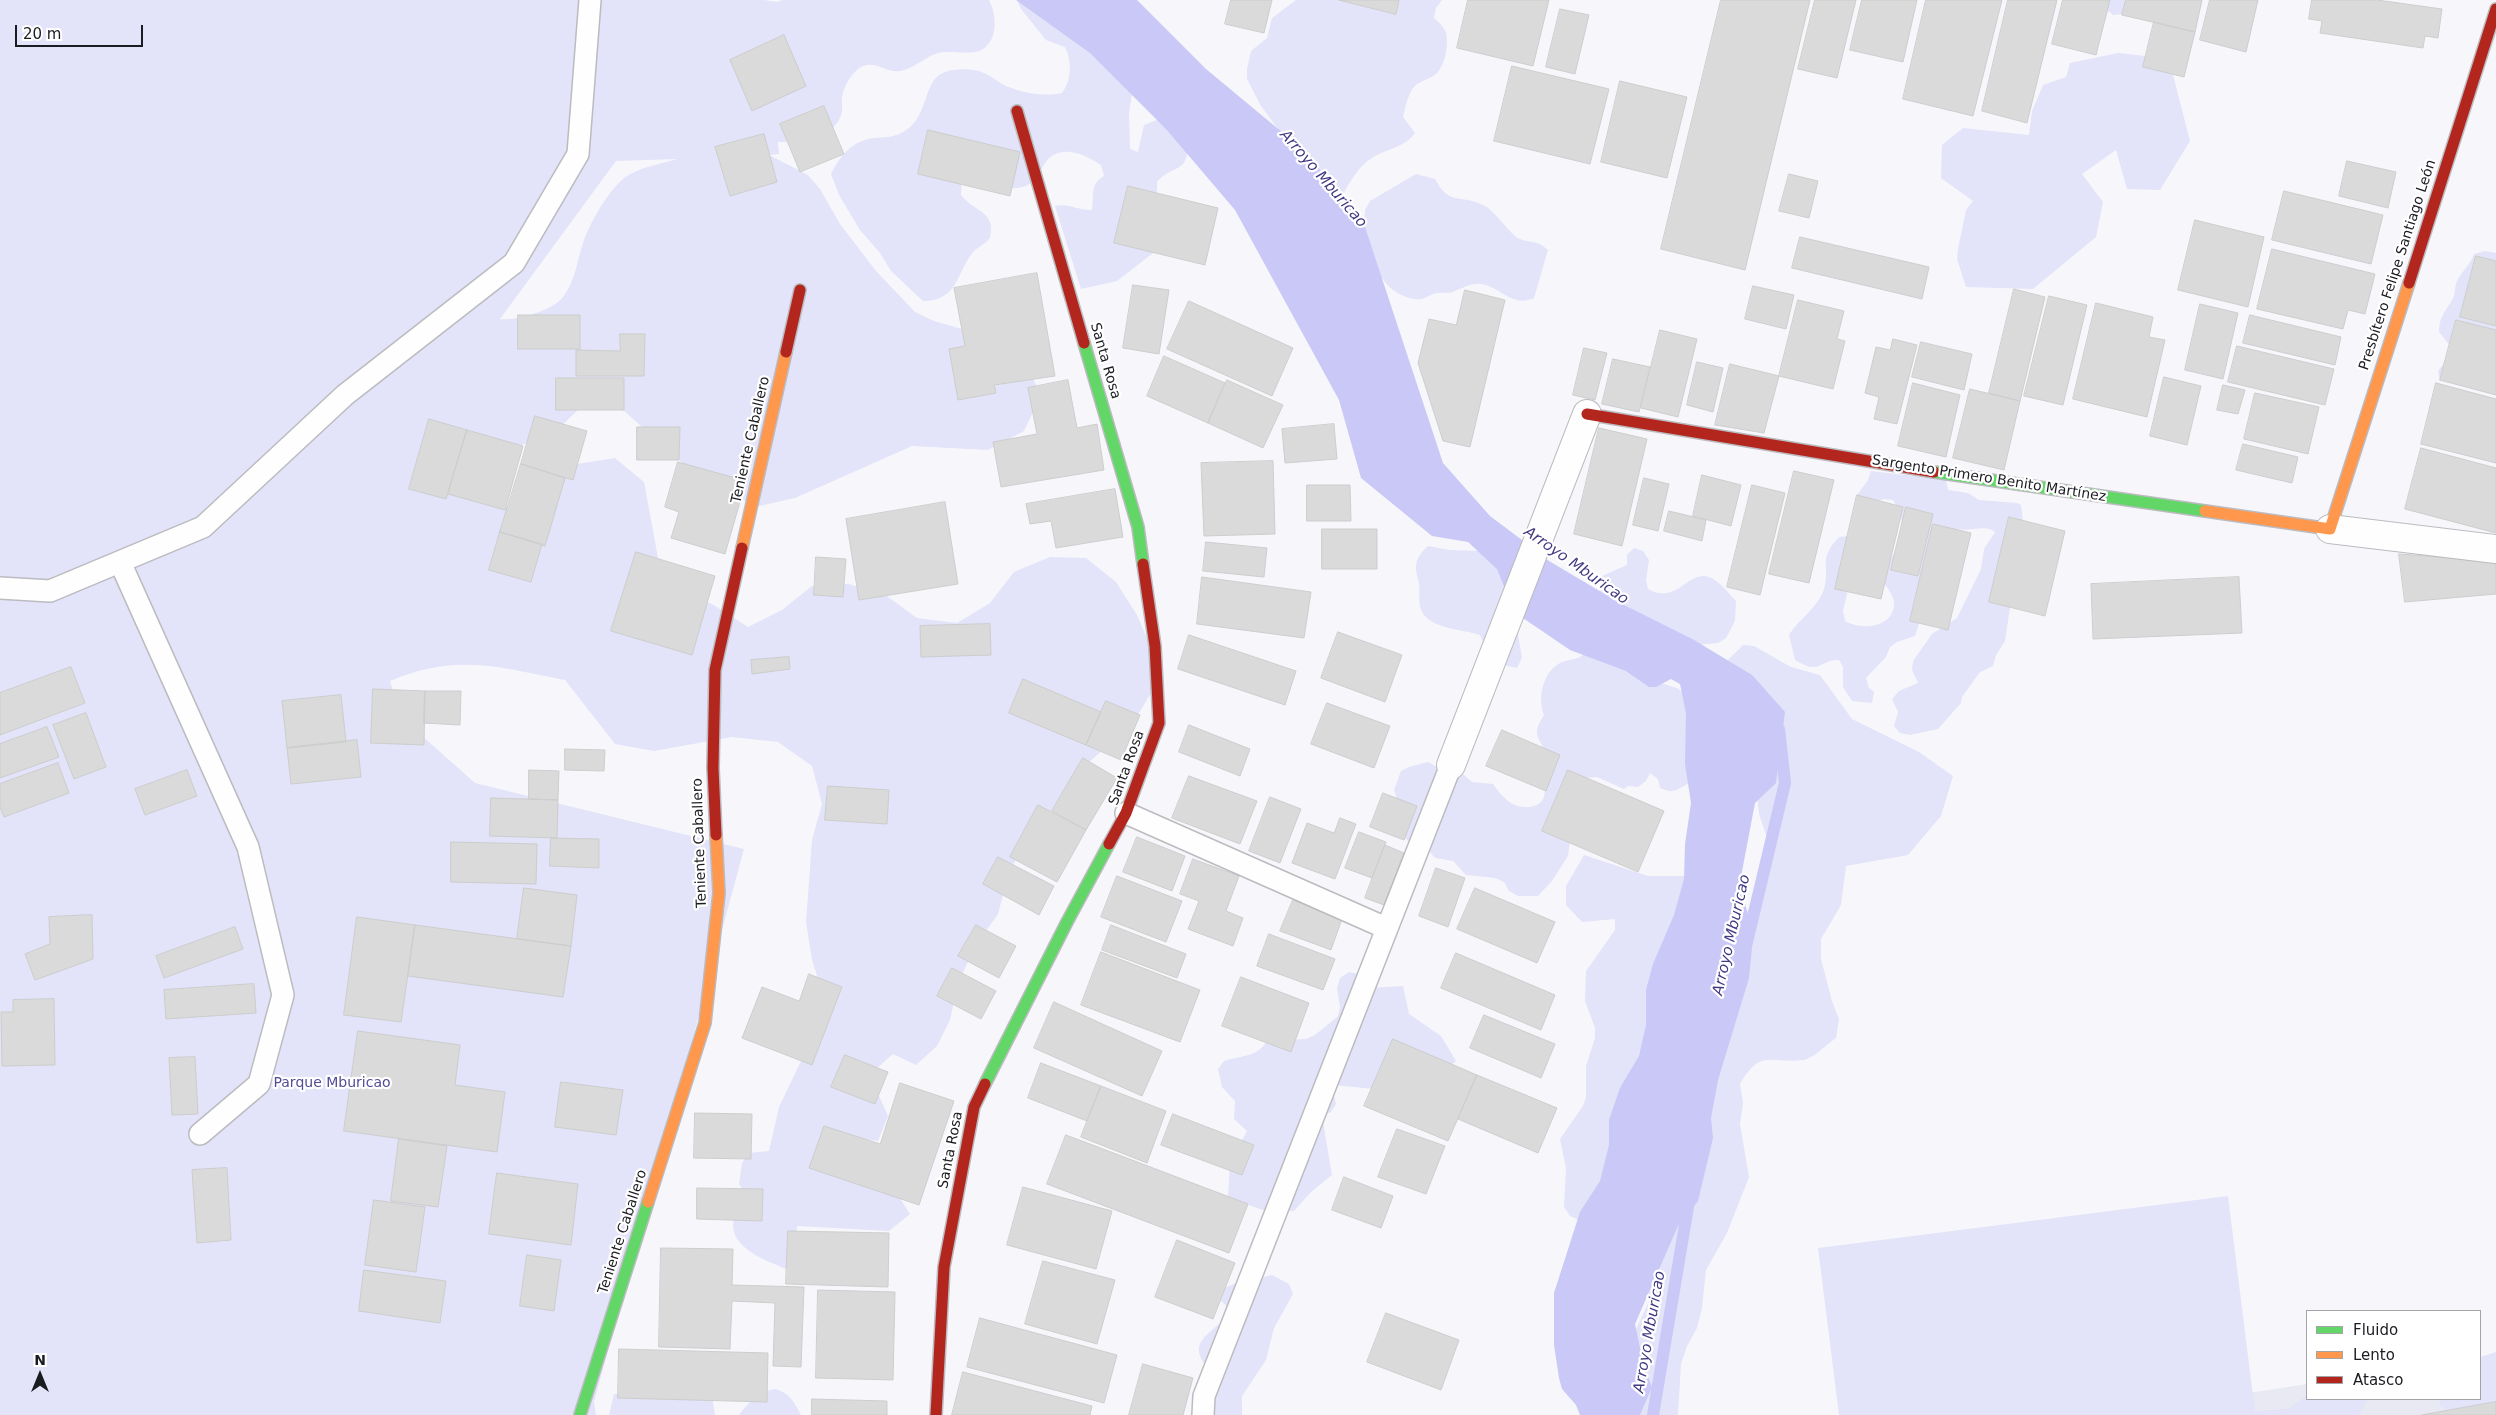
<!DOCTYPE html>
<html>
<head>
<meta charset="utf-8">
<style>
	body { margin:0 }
	#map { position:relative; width:2496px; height:1415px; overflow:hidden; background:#f7f7fb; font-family:"DejaVu Sans",sans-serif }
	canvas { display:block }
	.legend { position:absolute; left:2306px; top:1310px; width:175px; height:90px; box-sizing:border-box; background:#fff; border:1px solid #a4a4a7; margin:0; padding:6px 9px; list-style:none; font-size:15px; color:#1b1b22 }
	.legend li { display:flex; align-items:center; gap:10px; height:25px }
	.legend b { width:25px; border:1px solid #a4a4a7 }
	.north { position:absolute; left:15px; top:1350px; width:50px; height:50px; -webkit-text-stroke:4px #fff; paint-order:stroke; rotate:0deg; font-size:14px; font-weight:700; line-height:20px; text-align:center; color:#1b1b22 }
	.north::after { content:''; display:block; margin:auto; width:18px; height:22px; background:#1b1b22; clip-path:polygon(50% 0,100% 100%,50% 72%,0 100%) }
	.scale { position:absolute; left:15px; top:25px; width:128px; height:22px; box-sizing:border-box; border:2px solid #1b1b22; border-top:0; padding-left:6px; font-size:15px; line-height:18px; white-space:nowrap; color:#1b1b22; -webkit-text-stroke:4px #fff; paint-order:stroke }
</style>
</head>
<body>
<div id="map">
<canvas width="2496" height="1415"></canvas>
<ul class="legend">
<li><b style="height:6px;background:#63d668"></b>Fluido</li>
<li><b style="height:6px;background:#ff974d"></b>Lento</li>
<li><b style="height:6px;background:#b3261e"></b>Atasco</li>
</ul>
<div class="north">N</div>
<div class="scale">20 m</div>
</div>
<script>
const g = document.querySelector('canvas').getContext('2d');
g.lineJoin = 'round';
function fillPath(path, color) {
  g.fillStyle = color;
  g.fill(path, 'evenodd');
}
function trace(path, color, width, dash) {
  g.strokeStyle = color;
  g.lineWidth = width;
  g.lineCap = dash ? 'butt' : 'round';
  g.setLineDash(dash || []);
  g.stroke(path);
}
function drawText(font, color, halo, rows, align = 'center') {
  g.font = font + ' "DejaVu Sans",sans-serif';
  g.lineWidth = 4.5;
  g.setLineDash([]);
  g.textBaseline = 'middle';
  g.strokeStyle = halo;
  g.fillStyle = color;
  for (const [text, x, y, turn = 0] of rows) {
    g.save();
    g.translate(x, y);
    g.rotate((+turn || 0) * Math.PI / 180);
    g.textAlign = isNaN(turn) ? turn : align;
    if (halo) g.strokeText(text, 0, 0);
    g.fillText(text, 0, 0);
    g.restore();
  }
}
const built = new Path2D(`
	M2307 1384V1399H2480L2496 1415H2106Z`);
const green = new Path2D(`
	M0 0H764L777 2 783 0H989C997 15 999 43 979 51 968 55 950 50 938 53 925 57 913 69 900 71 886 73 877 61 863 66 852 71 844 86 842 97 841 102 843 107 842 112 836 139 800 142 778 142L779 154 769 155 808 175 820 189 840 224 876 271 915 312 934 321 989 337 1024 361 1041 395 1024 431 988 450 912 446 795 498 755 507 687 467 623 410 583 405 554 433 513 448 475 453 446 477 475 502 516 509 544 482 577 464 615 458 644 482 658 558 677 591 712 604 748 627 782 610 812 586 848 584 884 594 917 618 957 623 990 603 1014 572 1050 557 1086 558 1116 582 1137 615 1153 652 1152 691 1132 725 1074 775 1052 811 1026 838 1008 876 998 914 976 945 958 983 950 1020 937 1046 916 1065 893 1054 877 1068 875 1087 888 1116 878 1141 862 1139 910 1214 889 1231 797 1226 795 1254 786 1269C765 1260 724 1246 735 1216 737 1210 745 1203 749 1198L739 1184 742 1163 749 1153 769 1151 779 1107 813 1036 824 998 812 960 806 922 812 840 822 804 812 766 778 742 732 737 654 751 615 744 565 680C498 667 456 653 390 681L402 718 475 783 744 849 594 1402 596 1415H0ZM677 159C661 164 641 167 627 176 610 187 589 224 583 243 577 261 575 282 563 297 555 307 542 311 530 315 521 318 509 320 500 319L616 161Z
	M1017 0H1071L1132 94 1129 113 1130 149 1138 152 1144 125 1159 119 1187 147C1189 173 1169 166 1157 182V250L1117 281 1081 289 1055 206C1069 203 1079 211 1092 210 1094 195 1090 184 1104 176L1101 165C1086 155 1064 144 1048 159 1044 164 1041 170 1037 175 1034 179 1031 184 1026 186 1006 193 982 181 962 175L961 195C975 213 996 210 990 238 986 243 980 246 975 250 956 270 960 301 923 301L891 271 880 253 860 230 839 195 831 174C840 156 852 141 873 138 884 137 893 138 903 132 930 118 922 79 945 72 955 68 977 68 986 74 993 77 999 83 1006 86 1023 93 1043 97 1062 93 1072 80 1072 61 1065 47L1046 40 1021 9Z
	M1296 0H1442L1436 8 1434 18C1439 22 1444 27 1446 33 1449 44 1445 66 1436 74 1429 80 1420 80 1413 88 1408 95 1405 108 1403 117L1415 133C1403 149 1387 148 1372 158 1352 170 1341 201 1328 221L1289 152 1278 129 1261 106 1247 79V69L1251 51 1267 38 1272 18Z
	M2102 0H2136L2123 14 2113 15 2106 9Z
	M2118 53 2154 57 2171 67 2190 141 2160 190 2127 189 2116 150 2082 174 2103 202 2096 237 2033 289 1966 287 1957 259 1958 249 1966 210 1973 201 1941 178 1942 145 1963 128 2029 135 2032 111 2043 85 2066 77 2070 63Z
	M1416 174 1435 179C1449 206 1460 194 1483 205 1495 210 1511 236 1520 239 1533 244 1535 239 1548 250L1534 298C1511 308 1502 287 1481 284 1470 283 1464 288 1455 291 1449 294 1443 292 1436 293 1431 294 1427 298 1422 299 1408 301 1390 291 1383 279H1373L1364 230 1365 210 1370 201Z
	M2485 251 2496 253V348L2462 366 2449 383 2440 380 2438 371 2450 356 2451 347 2439 332C2439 317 2445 312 2452 300 2456 295 2454 287 2457 281 2462 271 2470 265 2474 254Z
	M1871 471 1946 480 1948 490 1968 493 1979 500 2017 503 2021 505 2023 521 2005 641 1996 655 1993 666 1980 672 1962 697 1961 703 1938 729 1910 735 1900 733 1894 726 1898 712 1892 699 1899 691 1918 683 1912 670 1913 661 1932 634 1957 618 1981 569 1984 549 1995 532C1986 524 1969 532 1958 529L1946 538 1915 636 1897 642 1890 647 1886 657 1866 678 1869 688 1874 692 1872 703 1852 701 1843 687V667L1839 660C1818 660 1821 676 1795 660L1789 635C1798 620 1816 609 1823 592 1832 568 1816 561 1839 537L1849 536 1848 590 1843 611 1845 621C1860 630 1892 629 1894 605 1895 596 1886 587 1882 580 1892 549 1915 533 1893 500L1883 499 1874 504 1857 495 1868 480Z
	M1428 546 1449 550 1483 551 1492 555 1528 613 1517 629 1522 658 1517 668C1497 665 1487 653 1480 635 1463 629 1424 629 1420 606 1418 597 1421 589 1418 579 1414 564 1416 557 1428 546Z
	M1634 548 1643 551 1649 560 1646 580 1648 589C1678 607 1690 565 1713 579 1722 584 1729 594 1736 601L1735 621 1726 638 1718 643 1697 645 1599 596 1600 577 1627 565V555Z
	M1595 644 1648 679 1677 688 1685 694 1694 781C1680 786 1676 796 1660 788L1658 779 1650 773 1646 781 1638 787 1628 786 1624 789 1597 777 1587 778 1576 794 1568 856 1552 881 1538 896H1518L1509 891 1504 882 1495 878 1466 875 1453 861 1435 858 1423 844H1412L1405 838 1403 818 1394 790 1401 771 1409 767 1428 762 1437 767 1457 769 1472 782 1493 784C1502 796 1510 807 1526 807 1533 807 1540 805 1543 799 1547 793 1547 756 1544 750 1542 744 1537 739 1537 732 1537 726 1541 720 1544 715 1537 698 1543 672 1560 663 1566 660 1574 660 1580 657 1585 654 1590 648 1595 644Z
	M1743 645 1754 646 1791 667 1820 675 1852 719 1919 752 1953 776 1941 816 1908 855 1846 866 1841 905 1821 939V959L1832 1001 1839 1019 1836 1038C1827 1044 1813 1059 1803 1060 1770 1064 1761 1048 1740 1084L1743 1103 1740 1124 1749 1177 1727 1233 1706 1270 1702 1308 1697 1328 1687 1346 1681 1364 1678 1415H1597L1649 1301 1648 1282 1747 911 1761 897 1764 882 1761 872 1763 862 1769 844 1759 814 1757 795 1725 671 1728 660Z
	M1584 855 1648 876H1690L1685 1032 1579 1220 1570 1216 1564 1207 1566 1168 1560 1139 1583 1106 1586 1097V1066L1595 1038V1028L1585 1001 1586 971 1615 930V919L1582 922 1566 905V886Z
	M1349 972 1358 974 1368 988 1403 986 1409 1014 1441 1036 1456 1061 1433 1081 1407 1092 1332 1085 1336 1104 1331 1112 1322 1116 1332 1175 1311 1192 1294 1211H1265L1228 1197 1230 1162 1247 1131 1234 1119 1235 1101 1222 1087 1218 1069 1224 1061C1242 1055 1256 1058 1267 1041L1306 1039 1315 1035 1331 1022 1338 1016 1340 1007 1337 988 1340 978Z
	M2228 1196 2255 1412 2290 1408 2307 1395V1399H2368L2359 1415H1839L1818 1248Z
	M1272 1275 1289 1284 1293 1294 1274 1328 1266 1360 1242 1396V1415H1198L1214 1376C1208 1368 1198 1359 1199 1349 1200 1328 1252 1316 1213 1296 1233 1280 1248 1281 1272 1275Z
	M2496 1352V1415H2452L2440 1405V1399H2480V1357Z
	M775 1389C790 1393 794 1402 801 1415H739C749 1402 758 1392 775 1389Z
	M614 1394 661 1399 712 1396 715 1415H609Z`);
const water = new Path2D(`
	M1016 0H1137L1206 69 1306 152 1365 227 1443 463 1490 516 1530 546 1510 601 1497 569 1468 542 1432 536 1361 478 1339 400 1235 210 1166 129 1090 53Z
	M1544 558 1618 602 1694 640 1752 675 1785 712 1776 783 1755 803 1740 882 1753 937 1749 978 1718 1080 1711 1118 1713 1138 1698 1201 1678 1226 1635 1324 1644 1367 1652 1387 1640 1415H1580L1576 1405 1562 1389 1559 1378 1554 1345V1293L1580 1212 1600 1181 1609 1145V1120L1620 1088 1639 1056 1646 1025V990L1653 964 1674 915 1684 879 1685 844 1691 803 1685 764 1686 713 1680 684 1671 679 1656 687H1649L1626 671 1570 650 1520 616Z`);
const stream = new Path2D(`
	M1747 942 1785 783 1779 729
	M1653 1415 1689 1201`);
const building = new Path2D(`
	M1231 0H1272L1264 33 1225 24Z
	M1339 0H1399L1396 14Z
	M1468 0H1549L1533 66 1457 48Z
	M1721 0H1810L1745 270 1661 249Z
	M1815 0H1856L1837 78 1798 69Z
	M1862 0H1917L1903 62 1850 50Z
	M1926 0H2002L1973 116 1903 99Z
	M2008 0H2057L2027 123 1982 111Z
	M2063 0H2110L2096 55 2052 44Z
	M2126 0H2202L2195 32 2122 15Z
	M2210 0H2258L2246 52 2200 40Z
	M2312 0H2377L2442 9 2438 38 2425 36 2423 48 2320 33 2322 21 2309 19Z
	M1560 9 1589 15 1575 74 1546 67Z
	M2154 22 2195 32 2184 77 2143 67Z
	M784 35 806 86 752 111 730 60Z
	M1512 66 1609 89 1590 164 1494 141Z
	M1620 81 1687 97 1667 178 1601 162Z
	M824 106 844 154 800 172 780 124Z
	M928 130 1020 152 1010 196 918 174Z
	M764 134 777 182 730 196 715 147Z
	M2347 161 2396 172 2388 208 2339 196Z
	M1789 174 1818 181 1809 218 1779 211Z
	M1128 186 1218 208 1205 265 1114 243Z
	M2284 191 2383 215 2371 264 2272 240Z
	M2195 220 2264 237 2248 307 2178 290Z
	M1800 237 1929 267 1922 299 1792 268Z
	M2272 249 2375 274 2365 314 2348 310 2343 329 2257 309Z
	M2476 256 2496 261V326L2460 317Z
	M1037 273 1055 376 994 385 996 393 958 400 949 349 965 346 954 288Z
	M1133 285 1169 290 1159 354 1123 348Z
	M1753 286 1794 295 1786 329 1745 319Z
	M2014 289 2045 297 2020 401 1989 393Z
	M1465 290 1505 300 1470 447 1443 441 1418 363 1429 319 1456 325Z
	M2049 296 2087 305 2063 405 2024 396Z
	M1798 300 1844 311 1837 339 1845 341 1833 389 1779 376Z
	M1189 301 1293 348 1272 396 1167 349Z
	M2096 303 2153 317 2149 337 2165 340 2147 417 2073 399Z
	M2200 304 2238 313 2223 379 2185 370Z
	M518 315H580V349H518Z
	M2250 315 2341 337 2335 365 2243 343Z
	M2456 320 2496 330V395L2440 380Z
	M1660 330 1697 339 1678 417 1641 408Z
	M620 334H645L644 376H576V350L620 351Z
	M1893 339 1917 345 1897 424 1874 419 1879 397 1865 393 1876 347 1890 350Z
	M1921 342 1972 354 1964 390 1912 377Z
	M2237 346 2334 369 2325 405 2228 382Z
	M1584 348 1607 353 1595 400 1573 395Z
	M1164 356 1225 383 1208 423 1147 396Z
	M1613 359 1650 367 1639 412 1602 404Z
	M1697 362 1723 368 1713 412 1687 405Z
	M1730 364 1779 376 1764 433 1715 425Z
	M2164 377 2201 386 2187 445 2150 436Z
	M556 378H624V410H556Z
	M1068 380 1077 428 1097 424 1104 470 1001 487 993 442 1037 434 1028 388Z
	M1227 380 1283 405 1263 448 1208 423Z
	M1913 383 1960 395 1946 457 1898 446Z
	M2436 383 2496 399V463L2421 444Z
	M2223 385 2245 390 2238 414 2217 410Z
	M1970 389 2020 401 2004 470 1953 458Z
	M2255 393 2319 407 2308 454 2244 439Z
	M535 416 587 431 573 480 521 464Z
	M429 419 467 430 446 499 409 489Z
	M1334 424 1337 459 1285 463 1282 429Z
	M637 427H680L679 460H637Z
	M1599 428 1647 439 1622 546 1574 534Z
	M467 430 523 446 505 510 448 494Z
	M2243 444 2298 457 2292 483 2236 470Z
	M2421 448 2496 468V533L2405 509Z
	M1273 461 1275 534 1204 536 1201 463Z
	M678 462 746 481 725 554 671 538 679 512 665 507Z
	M521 464 565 478 545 546 500 532Z
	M1794 471 1834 480 1809 583 1769 574Z
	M1702 475 1741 485 1731 526 1693 516Z
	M1644 478 1669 484 1658 531 1633 525Z
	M1307 485H1350L1351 521H1307Z
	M1752 485 1785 493 1760 595 1727 587Z
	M1115 489 1123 537 1056 548 1051 521 1030 524 1026 504Z
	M1857 495 1903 507 1881 599 1835 589Z
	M945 502 958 584 859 600 846 519Z
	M1906 507 1933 514 1918 576 1891 570Z
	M1669 511 1706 520 1702 541 1664 531Z
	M2009 517 2065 531 2045 616 1989 602Z
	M1933 524 1971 533 1948 630 1910 621Z
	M1322 529H1377V569H1322Z
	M500 532 542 544 531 582 489 570Z
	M1206 542 1267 548 1264 577 1203 571Z
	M636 552 715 576 692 655 611 631Z
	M2399 554 2496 561V594L2405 602Z
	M816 557 846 559 843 597 814 595Z
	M1202 577 1311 592 1304 638 1197 624Z
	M2239 577 2242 633 2093 639 2091 584Z
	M990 624 991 655 921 657 920 626Z
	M1338 632 1402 655 1385 702 1321 678Z
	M1189 635 1296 671 1285 705 1178 669Z
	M789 657 790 669 752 674 751 660Z
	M71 667 85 703 0 735V693Z
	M1023 679 1101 712 1086 745 1009 713Z
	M373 689 425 691 424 745 371 743Z
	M425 691H461L460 725 424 723Z
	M341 695 346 742 287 748 282 701Z
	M1106 701 1140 715 1121 760 1086 745Z
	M1327 703 1390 726 1374 768 1311 744Z
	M86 713 106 767 74 779 53 725Z
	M1189 725 1250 749 1240 776 1179 752Z
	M47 727 59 757 0 778V744Z
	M1502 730 1560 755 1546 791 1486 766Z
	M357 740 361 777 291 784 287 748Z
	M565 749 605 750 604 771 565 770Z
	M1083 758 1117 778 1086 830 1052 811Z
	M58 763 69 793 4 817 0 807V784Z
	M187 770 197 796 145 815 135 789Z
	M529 770 559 771 558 800 529 799Z
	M1568 770 1664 811 1638 872 1542 831Z
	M1189 776 1257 801 1240 844 1172 818Z
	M828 786 889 790 887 824 825 820Z
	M1383 793 1417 806 1404 840 1370 827Z
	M1270 797 1301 809 1280 863 1249 851Z
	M491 798 558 800 557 838 490 836Z
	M1038 805 1086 830 1057 882 1010 857Z
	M1340 818 1356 824 1335 879 1292 863 1307 823 1334 833Z
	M1359 832 1386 842 1372 878 1345 868Z
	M1137 837 1185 856 1172 891 1123 872Z
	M551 838 599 839V868L550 866Z
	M451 842 537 844 536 884 451 882Z
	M1385 845 1404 853 1384 905 1365 898Z
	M998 857 1054 886 1039 915 983 884Z
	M1193 859 1239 876 1226 911 1243 918 1233 946 1188 929 1199 901 1180 894Z
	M1436 868 1465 878 1448 927 1419 916Z
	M1117 876 1182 901 1166 942 1101 917Z
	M524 888 577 895 571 946 517 939Z
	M1475 888 1555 922 1537 963 1457 929Z
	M1293 900 1342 919 1331 950 1280 931Z
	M92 915 93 959 35 980 25 954 50 944 49 917Z
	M357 917 415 925 401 1022 344 1015Z
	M415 925 571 946 563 997 408 976Z
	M976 925 1016 946 999 978 958 956Z
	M1111 925 1186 954 1177 978 1102 950Z
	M235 927 243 949 164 978 156 956Z
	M1269 934 1335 959 1323 990 1257 966Z
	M1101 952 1200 990 1180 1042 1081 1005Z
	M1456 953 1555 995 1541 1030 1441 988Z
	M952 968 996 991 981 1019 937 996Z
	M809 974 842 987 812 1065 742 1038 762 987 799 1001Z
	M1241 977 1309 1003 1291 1052 1222 1026Z
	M254 984 256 1013 166 1019 164 990Z
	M54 999 55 1065 2 1066 1 1012H13V1000Z
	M1054 1002 1162 1051 1142 1096 1034 1048Z
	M1484 1015 1555 1044 1541 1078 1470 1048Z
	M358 1031 460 1045 455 1085 505 1092 497 1152 344 1131Z
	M1393 1039 1477 1075 1448 1141 1364 1106Z
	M845 1055 888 1072 875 1104 831 1087Z
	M195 1057 198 1114 172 1115 169 1058Z
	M1041 1063 1101 1086 1087 1121 1028 1098Z
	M1477 1075 1557 1108 1538 1153 1458 1119Z
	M561 1082 623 1090 616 1135 555 1127Z
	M900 1083 954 1101 919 1205 809 1168 824 1126 880 1144Z
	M1101 1086 1166 1111 1147 1163 1081 1137Z
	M695 1113 752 1114 751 1159 694 1158Z
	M1173 1114 1254 1145 1242 1175 1161 1145Z
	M1397 1129 1445 1146 1426 1194 1378 1177Z
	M1066 1135 1248 1204 1229 1253 1047 1184Z
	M399 1139 447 1146 438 1207 391 1201Z
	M227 1168 231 1240 197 1243 192 1170Z
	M497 1173 578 1184 571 1245 489 1234Z
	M1344 1177 1393 1196 1381 1228 1332 1210Z
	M1023 1187 1112 1211 1096 1269 1007 1245Z
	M697 1188 763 1189 762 1221 697 1219Z
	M374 1200 425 1207 416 1272 365 1265Z
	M788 1231 889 1233 888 1287 786 1284Z
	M1177 1240 1235 1263 1213 1319 1155 1297Z
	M661 1248 733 1249 732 1285 804 1287 801 1367 773 1366 775 1303 732 1301 730 1349 659 1347Z
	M527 1255 561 1260 554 1311 520 1306Z
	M1043 1261 1115 1280 1097 1344 1025 1324Z
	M364 1270 446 1281 440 1323 359 1311Z
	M818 1290 895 1292 893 1380 816 1378Z
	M1386 1313 1459 1340 1441 1390 1367 1362Z
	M980 1318 1117 1355 1104 1403 967 1367Z
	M619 1349 768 1353 767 1402 618 1398Z
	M1143 1364 1193 1378 1183 1415H1129Z
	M963 1372 1092 1406 1090 1415H952Z
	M812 1399 887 1401V1415H812Z
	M2496 1402V1415H2422Z`);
const lane = new Path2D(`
	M120 562 248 847 283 995 259 1084 200 1134
	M0 588 50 591 203 527 345 395 514 263 578 154 590 0
	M1126 813 1386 928
	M1203 1415 1204 1396 1451 765`);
const street = new Path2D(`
	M2330 529 2496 549
	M1451 765 1587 414`);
const fast = new Path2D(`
	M1084 343 1138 527 1143 564
	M1934 472 2205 511
	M985 1084 1067 922 1109 844
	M580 1415 648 1202`);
const slow = new Path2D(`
	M2205 511 2330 529 2409 283
	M742 548 786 352
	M648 1202 705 1023 719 893 716 835`);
const jam = new Path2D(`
	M1017 111 1084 343
	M2409 283 2496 9
	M786 352 800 290
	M1587 414 1934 472
	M716 835 713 768 715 670 742 548
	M1109 844 1126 813 1159 723 1155 646 1143 564
	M936 1415 944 1267 974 1107 985 1084`);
const streetNames = [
	["Presbítero Felipe Santiago León",2398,265,-72],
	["Santa Rosa",1105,361,74],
	["Teniente Caballero",751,440,-77],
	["Sargento Primero Benito Martínez",1989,479,9],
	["Santa Rosa",1127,768,-70],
	["Teniente Caballero",700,843,-92],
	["Santa Rosa",951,1150,-79],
	["Teniente Caballero",623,1232,-72]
];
const parkNames = [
	["Parque Mburicao",332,1083]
];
const waterNames = [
	["Arroyo Mburicao",1323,179,49],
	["Arroyo Mburicao",1576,566,35],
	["Arroyo Mburicao",1732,935,-77],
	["Arroyo Mburicao",1650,1332,-80]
];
fillPath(built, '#e8e9f3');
fillPath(green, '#e3e3f9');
fillPath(water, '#c9c8f6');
trace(stream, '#c9c8f6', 12);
fillPath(building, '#d9dad9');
trace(building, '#cccdcc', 1);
trace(lane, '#bbbbc0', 24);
trace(street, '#bbbbc0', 30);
trace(fast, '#bbbbc0', 14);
trace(slow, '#bbbbc0', 14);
trace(jam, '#bbbbc0', 14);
trace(lane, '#fefefe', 21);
trace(street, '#fefefe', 28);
trace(fast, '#63d668', 11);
trace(slow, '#ff974d', 11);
trace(jam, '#b3261e', 11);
drawText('14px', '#1b1b22', '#fff', streetNames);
drawText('14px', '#524b97', '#fff', parkNames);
drawText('italic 15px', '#423983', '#fff', waterNames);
</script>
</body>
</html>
